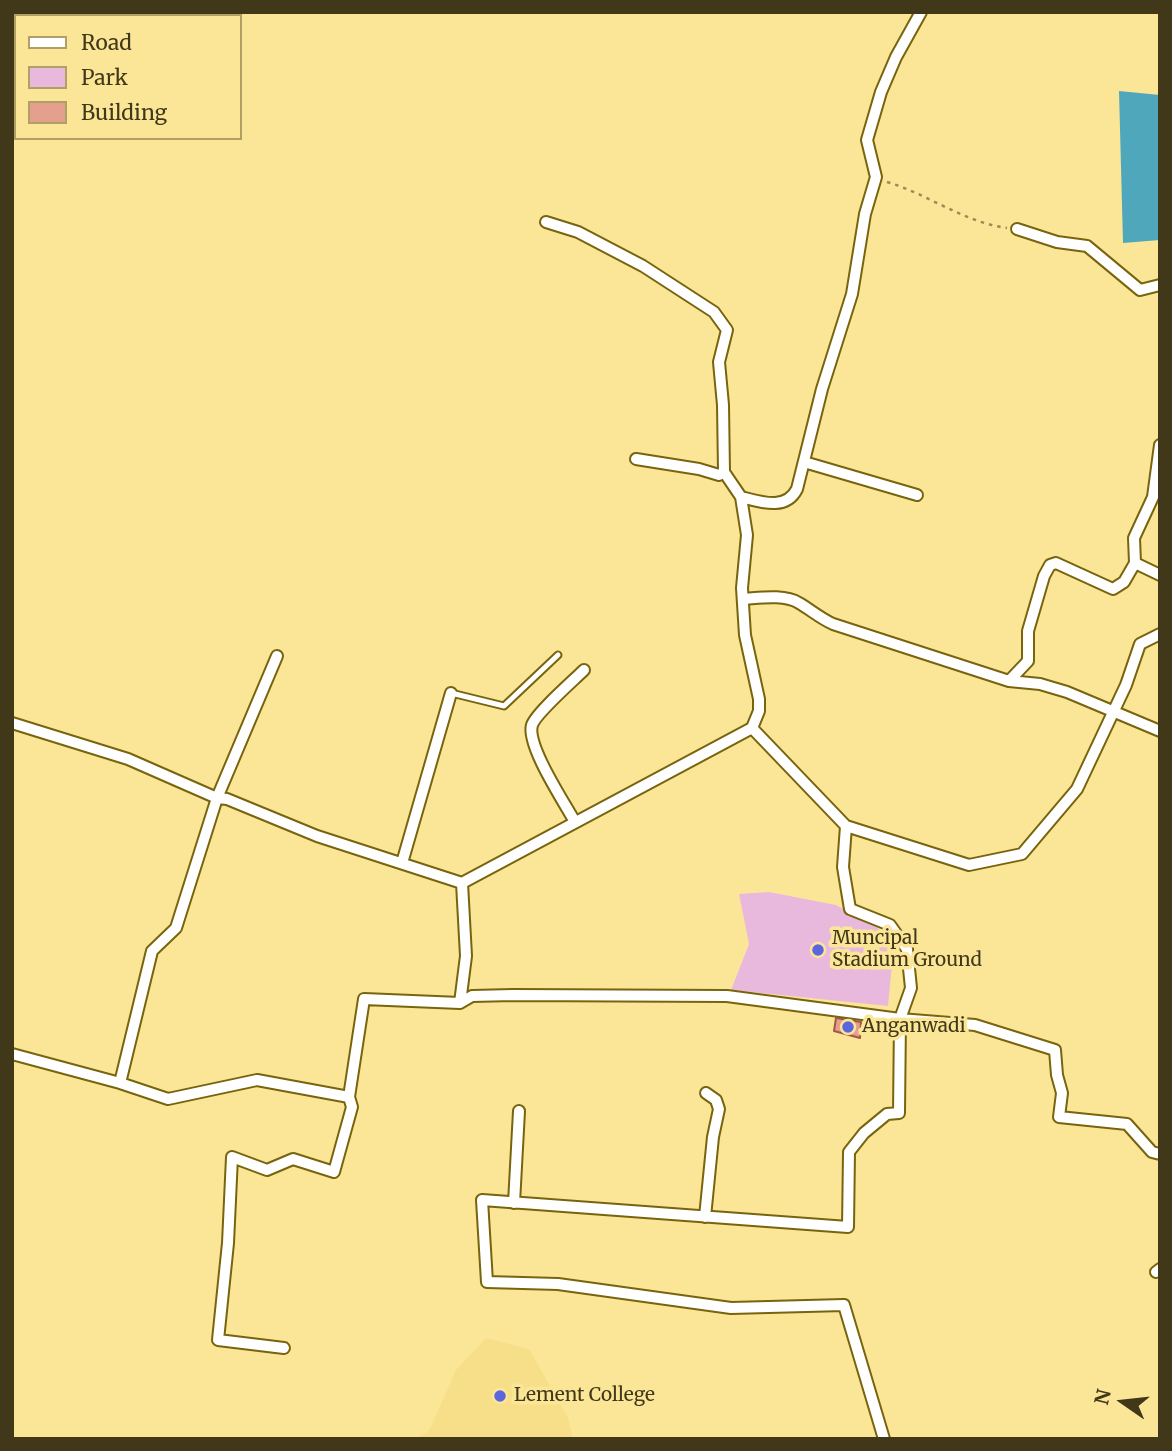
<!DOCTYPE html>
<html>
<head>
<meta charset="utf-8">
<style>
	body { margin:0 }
	#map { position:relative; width:1172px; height:1451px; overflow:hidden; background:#fbe698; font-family:Merriweather,serif }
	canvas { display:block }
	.frame { position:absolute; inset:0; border:14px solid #403818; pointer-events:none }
	.legend { position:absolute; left:14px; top:14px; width:228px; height:126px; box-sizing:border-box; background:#fbe698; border:2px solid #b0a065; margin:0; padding:9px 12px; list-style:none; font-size:21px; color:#403818 }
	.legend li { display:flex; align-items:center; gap:14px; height:35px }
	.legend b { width:35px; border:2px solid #b0a065 }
	.north { position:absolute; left:1088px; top:1367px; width:70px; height:70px; -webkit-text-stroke:5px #fbe698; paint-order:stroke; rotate:284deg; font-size:19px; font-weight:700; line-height:28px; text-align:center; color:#403818 }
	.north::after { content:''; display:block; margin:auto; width:24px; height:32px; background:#403818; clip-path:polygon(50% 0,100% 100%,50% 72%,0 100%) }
</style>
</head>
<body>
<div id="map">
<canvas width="1172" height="1451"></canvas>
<div class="frame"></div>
<ul class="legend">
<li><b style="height:9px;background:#fff"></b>Road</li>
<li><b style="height:19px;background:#e9b9dd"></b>Park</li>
<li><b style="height:19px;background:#e59f8d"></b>Building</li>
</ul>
<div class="north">N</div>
</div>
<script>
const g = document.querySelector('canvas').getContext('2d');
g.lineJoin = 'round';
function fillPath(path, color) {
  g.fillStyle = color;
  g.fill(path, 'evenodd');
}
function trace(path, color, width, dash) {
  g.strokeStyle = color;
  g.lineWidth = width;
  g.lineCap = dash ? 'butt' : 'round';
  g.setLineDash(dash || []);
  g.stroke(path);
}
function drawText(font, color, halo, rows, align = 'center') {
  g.font = font + ' Merriweather,serif';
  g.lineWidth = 7;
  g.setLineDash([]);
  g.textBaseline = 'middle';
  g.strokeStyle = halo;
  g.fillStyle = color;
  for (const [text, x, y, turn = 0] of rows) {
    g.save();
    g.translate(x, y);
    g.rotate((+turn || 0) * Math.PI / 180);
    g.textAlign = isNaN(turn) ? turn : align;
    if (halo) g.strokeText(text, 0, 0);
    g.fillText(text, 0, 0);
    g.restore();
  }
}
const built = new Path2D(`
	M486 1338 529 1349 568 1418 573 1439H414L429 1431 456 1370Z`);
const green = new Path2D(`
	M769 892 836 905 878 928 893 955 888 1006 731 990 749 944 739 894Z`);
const water = new Path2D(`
	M1119 91 1160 95V240L1123 243Z`);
const building = new Path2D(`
	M836 1018 861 1022 860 1038 834 1031Z`);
const path = new Path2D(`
	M887 182C928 194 963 222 1007 228`);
const lane = new Path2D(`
	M451 693 504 706 558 655`);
const street = new Path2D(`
	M546 222 578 232 643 266 714 312 727 330 719 362 723 405 724 472 741 497
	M1017 229 1057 242 1087 246 1140 290 1160 285
	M636 459 699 469 719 475 724 472
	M804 462 917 495
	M1135 563 1134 538 1153 497 1160 445
	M743 599C760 598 784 594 799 603 811 610 820 618 833 624L1009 681 1040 684 1067 692 1160 731
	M1009 681 1028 661V631L1044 576 1050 565 1056 563 1113 589 1124 582 1135 563 1160 575
	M12 723 128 759 217 798 277 656
	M752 728 759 711V699L745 635 742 588 747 535 741 497C761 502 786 511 797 489L822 389 852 294 865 214 876 177 867 140 881 92 896 57 921 12
	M575 822C564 802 526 745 532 725 536 713 573 681 584 670
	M402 863 451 693
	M460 1003 466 956 462 883
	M12 1054 120 1083 152 951 176 928 217 798 227 799 317 836 462 883 752 728 846 826 969 865 1022 854 1077 789 1126 685 1140 644 1160 634
	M120 1083 168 1099 257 1080 349 1097 364 999 460 1003 472 996 513 995 727 996 900 1019 911 988 907 949 890 925 850 909 843 867 846 826
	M514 1203 519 1111
	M705 1217 713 1137 719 1109 716 1100 706 1093
	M1156 1272 1160 1269
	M284 1348 218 1340 228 1243 232 1157 267 1170 293 1159 334 1172 352 1107 349 1097
	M884 1439 844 1305 731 1308 558 1284 487 1282 482 1200 848 1227 849 1152 864 1133 887 1114 899 1113 900 1019 975 1025 1055 1050 1057 1075 1062 1093 1059 1117 1127 1124 1152 1152 1160 1154`);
const markers = [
	[818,950,7,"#5b66de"],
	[848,1027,7,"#5b66de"],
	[500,1396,7,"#5b66de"]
];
const poiNames = [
	["Muncipal",832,939],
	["Stadium Ground",832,961],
	["Anganwadi",862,1027],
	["Lement College",514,1396]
];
fillPath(built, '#f6df88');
fillPath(green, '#e9b9dd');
fillPath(water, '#4fa7bb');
fillPath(building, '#e59f8d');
trace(building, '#a15846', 2);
trace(lane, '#78640d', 9);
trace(street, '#78640d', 14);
trace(path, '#9a8c56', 2.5, [3.5, 5]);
trace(lane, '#fff', 5);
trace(street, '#fff', 10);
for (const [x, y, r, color] of markers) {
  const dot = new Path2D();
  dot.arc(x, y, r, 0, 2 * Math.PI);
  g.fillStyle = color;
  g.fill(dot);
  trace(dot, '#fbe698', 2.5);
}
drawText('19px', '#403818', '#fbe698', poiNames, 'left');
</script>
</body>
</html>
